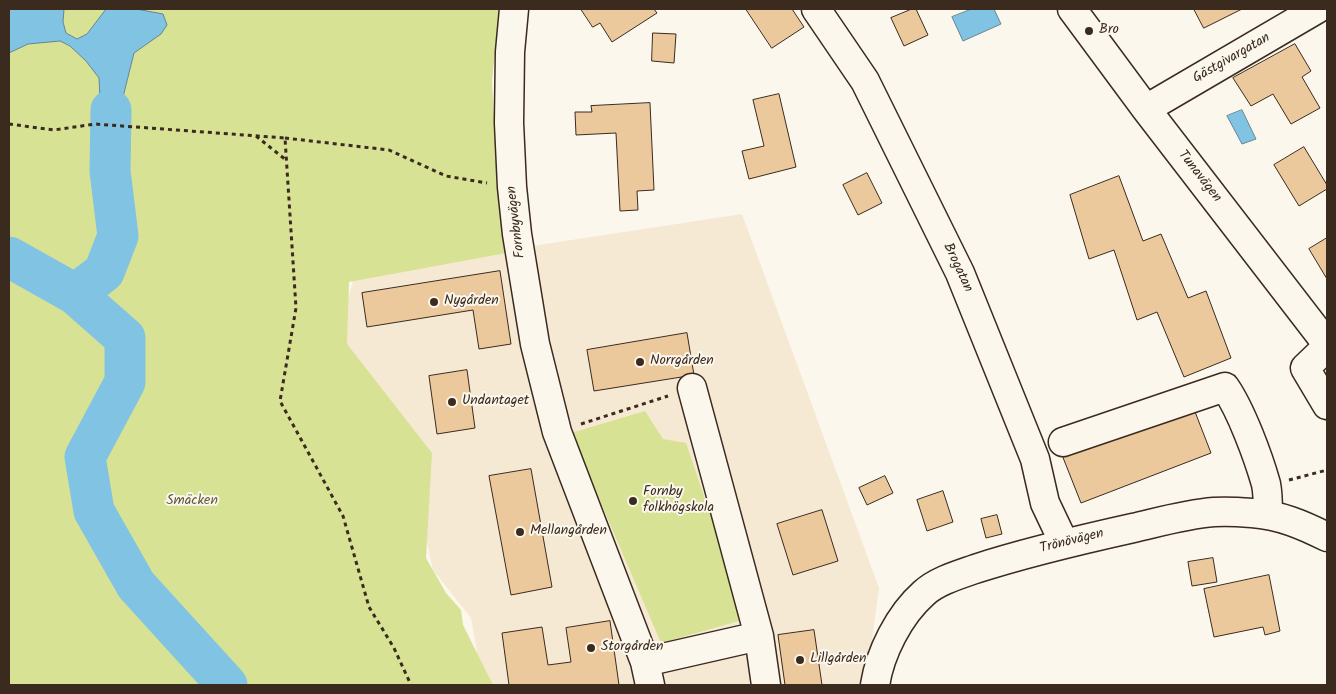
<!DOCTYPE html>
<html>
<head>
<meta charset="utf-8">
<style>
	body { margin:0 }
	#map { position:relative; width:1336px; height:694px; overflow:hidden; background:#fbf7ec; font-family:Kalam,sans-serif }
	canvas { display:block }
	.frame { position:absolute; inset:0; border:10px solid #3b2a1e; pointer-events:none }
</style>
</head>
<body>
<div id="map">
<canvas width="1336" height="694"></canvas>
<div class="frame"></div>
</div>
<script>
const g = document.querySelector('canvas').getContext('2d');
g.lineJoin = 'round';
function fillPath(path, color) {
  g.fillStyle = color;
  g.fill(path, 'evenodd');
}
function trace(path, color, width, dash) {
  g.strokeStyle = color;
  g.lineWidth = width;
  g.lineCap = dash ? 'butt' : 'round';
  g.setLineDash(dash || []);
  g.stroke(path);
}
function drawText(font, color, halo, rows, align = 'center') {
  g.font = font + ' Kalam,sans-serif';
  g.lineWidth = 4;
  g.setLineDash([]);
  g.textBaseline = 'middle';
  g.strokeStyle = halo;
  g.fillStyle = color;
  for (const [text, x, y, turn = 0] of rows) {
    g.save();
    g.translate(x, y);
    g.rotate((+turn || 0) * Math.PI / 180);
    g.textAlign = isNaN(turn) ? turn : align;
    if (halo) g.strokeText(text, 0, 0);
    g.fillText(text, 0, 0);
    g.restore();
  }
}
const built = new Path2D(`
	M742 214 879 588 866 685H483L471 618 433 570 403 432 332 360 355 273Z`);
const green = new Path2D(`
	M9 9H499L492 82 497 162 506 253 349 282 347 344 432 453 426 558 446 593 461 610 463 625 493 685H9Z
	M645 411 663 439 686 443 746 619 661 643 571 433Z`);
const water = new Path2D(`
	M9 9H64L63 22 66 33 77 39 87 34 106 9H136L163 14 167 25 161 34 134 53 123 97 118 107 111 110 107 109 100 100 99 78 86 61 70 46 60 41 28 44 9 53Z
	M972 9H994L1001 24 963 41 952 17Z
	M1242 110 1256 139 1242 144 1227 116Z`);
const river = new Path2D(`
	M9 257 75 294 125 338V382L85 457 94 511 136 585 227 685
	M75 294 104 272 118 236 110 171 111 110`);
const building = new Path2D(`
	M581 9H654L657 13 612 42 600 23 593 27Z
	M746 9H792L804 27 772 48Z
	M912 9H916L928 35 904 46 891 18Z
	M1194 9H1242L1204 28Z
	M653 33 676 34 674 63 652 61Z
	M1295 44 1311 71 1302 77 1320 108 1291 124 1273 94 1251 106 1233 78Z
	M779 94 796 167 749 179 742 151 764 146 753 100Z
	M650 103 654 190 637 191 638 210 620 211 616 133 576 135 575 112H592L591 106Z
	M1304 147 1327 185V189L1299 206 1274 165Z
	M867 173 882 203 858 215 843 185Z
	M1119 176 1143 241 1161 234 1188 298 1206 291 1231 358 1184 377 1157 312 1137 320 1114 250 1089 259 1070 195Z
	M1327 238V279L1309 249Z
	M500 271 511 344 479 349 473 310 367 327 362 293Z
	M687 333 694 375 594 391 587 350Z
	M467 370 475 428 437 434 429 376Z
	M1192 404 1211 453 1081 503 1062 455Z
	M531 469 552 587 511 595 489 476Z
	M885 476 893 493 867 505 859 488Z
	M943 491 953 522 927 531 917 500Z
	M822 510 838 561 793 575 777 524Z
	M997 515 1002 534 986 538 981 519Z
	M1213 558 1217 582 1192 586 1188 562Z
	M1269 575 1280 631 1265 635 1263 627 1214 637 1204 589Z
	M610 621 619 685H509L502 633 542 627 548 665 571 662 566 628Z
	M814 630 822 685H785L778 635Z`);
const path = new Path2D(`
	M9 124 54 130 95 124 285 138 296 308 280 401 343 516 369 607 394 648 411 685
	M256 136 286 160
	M285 138 389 150 446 176 487 183
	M581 424 668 396
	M1289 480 1327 470`);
const minor = new Path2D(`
	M514 9 510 52 509 123 512 187 517 234 535 344 557 432 645 662 650 685
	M816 9 865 81 960 273 1035 459 1045 503 1064 543
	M1072 9 1146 109 1327 344
	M1146 109 1317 9
	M1327 347 1305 368 1327 405
	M692 388 759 636 766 685
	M1063 442 1225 387C1241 410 1258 456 1266 484 1268 494 1268 505 1268 515
	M645 662 759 636
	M875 685C880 653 899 615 924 593 937 581 958 575 975 569 1027 552 1079 540 1133 528 1159 522 1187 514 1214 512 1227 511 1240 512 1252 513 1280 515 1303 525 1327 537`);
const markers = [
	[1089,31,5,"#3b2a1e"],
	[434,302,5,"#3b2a1e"],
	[640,362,5,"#3b2a1e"],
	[452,402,5,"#3b2a1e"],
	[633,501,5,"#3b2a1e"],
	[520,532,5,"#3b2a1e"],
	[591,648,5,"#3b2a1e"],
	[800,660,5,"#3b2a1e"]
];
const poiNames = [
	["Bro",1099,31],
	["Nygården",444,302],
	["Norrgården",650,362],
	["Undantaget",462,402],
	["Fornby",643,493],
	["folkhögskola",643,509],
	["Mellangården",530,532],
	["Storgården",601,648],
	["Lillgården",810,660]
];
const streetNames = [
	["Gästgivargatan",1232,59,-30],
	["Tunavägen",1199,177,52],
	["Fornbyvägen",517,222,-97],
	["Brogatan",957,268,65],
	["Trönövägen",1072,542,-14]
];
const parkNames = [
	["Smäcken",192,502]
];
fillPath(built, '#f6e9d4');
fillPath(green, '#d7e295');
fillPath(water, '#81c3e2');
trace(water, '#658694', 1);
trace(river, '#81c3e2', 41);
fillPath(building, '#ebc99d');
trace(building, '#3b2a1e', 1);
trace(minor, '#3b2a1e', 31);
trace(path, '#3b2a1e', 3, [4, 4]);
trace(minor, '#fbf7ec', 28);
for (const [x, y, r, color] of markers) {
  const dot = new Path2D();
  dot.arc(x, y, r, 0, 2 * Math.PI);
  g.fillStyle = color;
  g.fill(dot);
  trace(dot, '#fbf7ec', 2);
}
drawText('14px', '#3b2a1e', '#fbf7ec', poiNames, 'left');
drawText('14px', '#3b2a1e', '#fbf7ec', streetNames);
drawText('14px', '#62583c', '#fbf7ec', parkNames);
</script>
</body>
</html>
